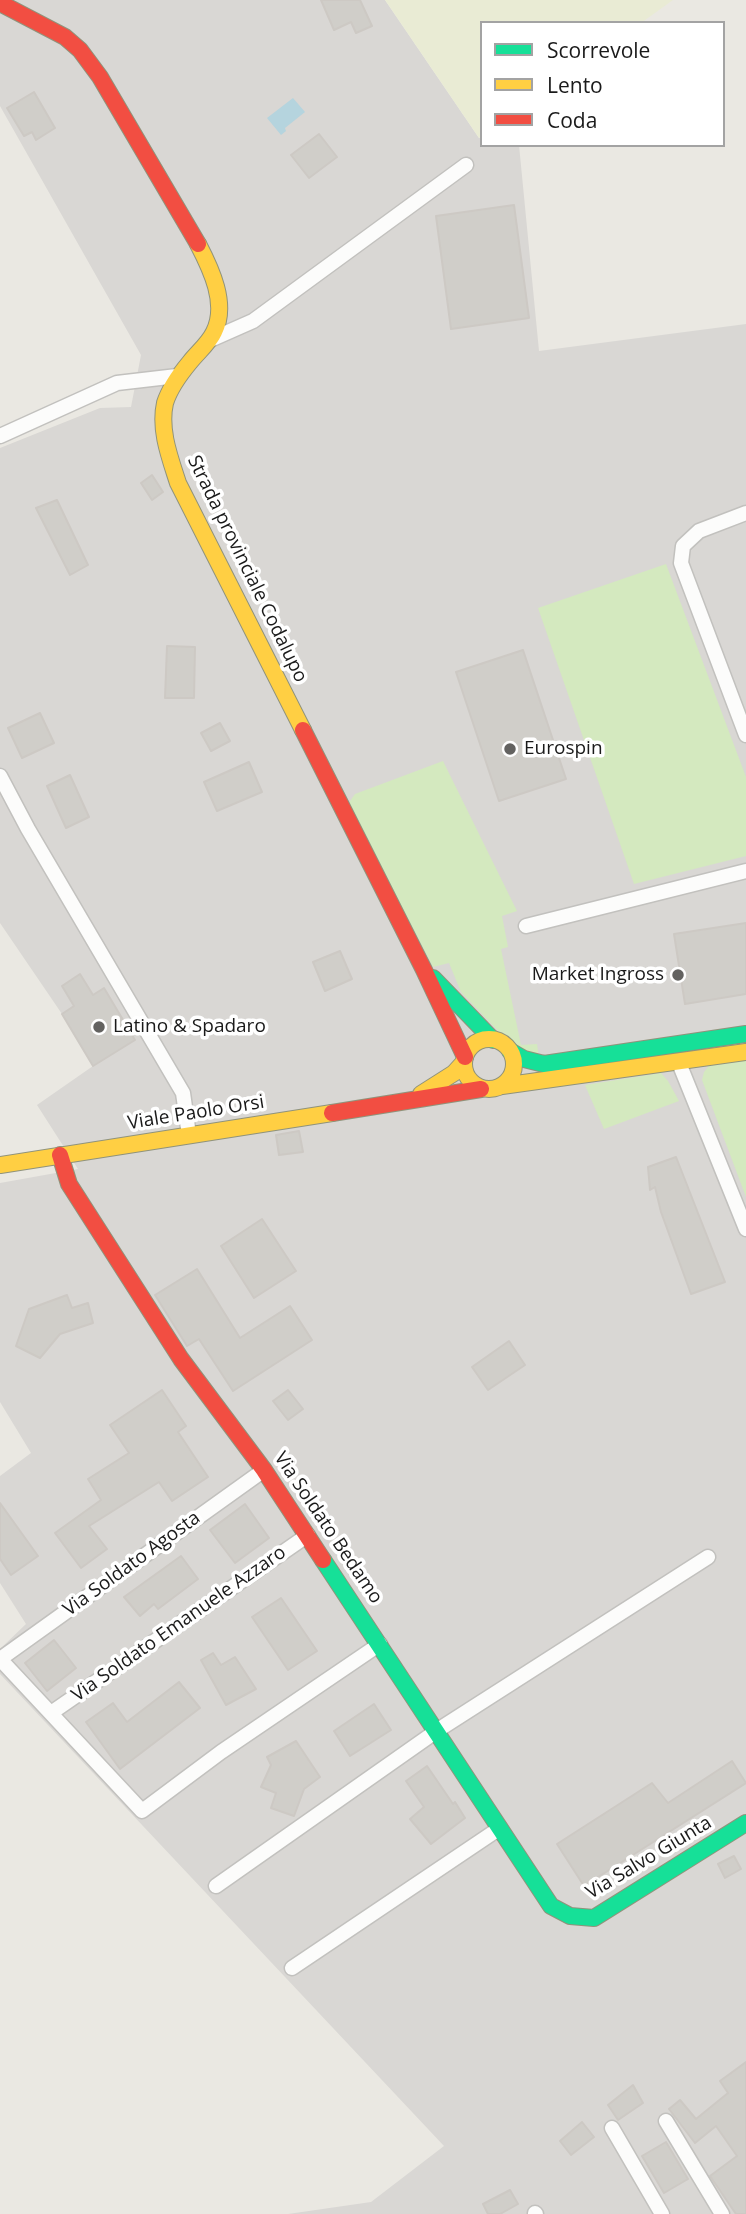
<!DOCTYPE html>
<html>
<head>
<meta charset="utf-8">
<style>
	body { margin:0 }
	#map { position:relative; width:746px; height:2214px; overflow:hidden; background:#eae8e2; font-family:"Open Sans",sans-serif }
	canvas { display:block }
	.legend { position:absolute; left:480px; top:21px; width:245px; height:126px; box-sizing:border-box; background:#fff; border:2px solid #a3a3a3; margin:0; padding:9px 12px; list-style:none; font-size:21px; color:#1a1a1a }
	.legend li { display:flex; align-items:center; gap:14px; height:35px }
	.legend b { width:35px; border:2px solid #a3a3a3 }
</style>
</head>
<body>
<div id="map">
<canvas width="746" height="2214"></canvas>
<ul class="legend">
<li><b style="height:9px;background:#16e098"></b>Scorrevole</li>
<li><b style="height:9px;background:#ffcf43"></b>Lento</li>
<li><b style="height:9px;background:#f24e42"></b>Coda</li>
</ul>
</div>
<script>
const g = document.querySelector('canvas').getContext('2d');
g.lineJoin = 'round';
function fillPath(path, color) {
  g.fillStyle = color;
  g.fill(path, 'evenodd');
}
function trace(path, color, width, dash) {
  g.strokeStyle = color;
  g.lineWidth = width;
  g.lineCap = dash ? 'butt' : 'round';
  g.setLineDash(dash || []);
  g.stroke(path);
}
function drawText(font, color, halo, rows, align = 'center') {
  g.font = font + ' "Open Sans",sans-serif';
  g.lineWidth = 7;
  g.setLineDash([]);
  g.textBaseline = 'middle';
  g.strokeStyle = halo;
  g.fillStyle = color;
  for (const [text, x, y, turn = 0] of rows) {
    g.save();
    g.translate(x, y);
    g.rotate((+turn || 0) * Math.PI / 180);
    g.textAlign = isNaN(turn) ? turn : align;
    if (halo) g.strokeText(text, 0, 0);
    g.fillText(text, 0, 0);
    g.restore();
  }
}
const residential = new Path2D(`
	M0 0H385L479 138H482V145H519L539 351 746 324V2214H288L371 2202 444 2146 0 1674V1649L26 1624 0 1583V1476L31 1453 0 1402V1183L78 1169 37 1105 93 1066 62 1014 0 923V448L100 408 131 407 141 355 0 106Z`);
const farmland = new Path2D(`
	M385 0H673L641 23H482V136L479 138Z`);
const grass = new Path2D(`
	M666 564 746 777V856L634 884 538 608Z
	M443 761 517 911 502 916 508 947 501 949 521 1045 537 1044 539 1057 516 1045 509 1038 501 1034 461 992 449 963 433 967 350 807V801L355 794Z
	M746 1058V1197L702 1080 704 1072 711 1063Z
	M661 1073 668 1081 679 1101 604 1129 585 1085Z`);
const water = new Path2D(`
	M293 98 305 112 285 128 286 131 281 135 267 118Z`);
const building = new Path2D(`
	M321 0H360L372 26 356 33 351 22 334 30Z
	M34 92 55 128 36 140 32 132 24 136 7 108Z
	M319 134 337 157 309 178 291 155Z
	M514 205 529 318 451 329 436 216Z
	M152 475 163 492 152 500 141 483Z
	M57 500 88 565 70 575 36 508Z
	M167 646 195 647 194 698H165Z
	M523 650 566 779 499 801 456 672Z
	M40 713 54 743 22 758 8 728Z
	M220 723 230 741 211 751 201 733Z
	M249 762 262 792 217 811 204 782Z
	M70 775 89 817 66 828 47 786Z
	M746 923V994L685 1004 674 934Z
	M340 951 352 979 325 991 313 962Z
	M80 974 93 995 104 988 135 1040 93 1066 62 1014 74 1006 62 986Z
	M299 1131 303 1152 279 1155 276 1135Z
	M676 1157 725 1282 691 1294 661 1212 655 1187 650 1190 648 1167Z
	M262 1219 296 1271 254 1298 221 1246Z
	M197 1269 240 1338 290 1306 312 1340 233 1391 199 1339 187 1346 155 1295Z
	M67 1295 72 1308 88 1303 93 1323 60 1334 40 1358 16 1346 29 1309Z
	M509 1341 525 1365 488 1390 472 1367Z
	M162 1390 186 1426 178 1432 208 1477 172 1501 159 1482 89 1526 107 1549 81 1568 55 1533 101 1500 88 1479 129 1453 110 1425Z
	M288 1390 303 1409 288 1420 273 1401Z
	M0 1503 38 1556 11 1575 0 1559Z
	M245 1504 269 1538 235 1563 210 1530Z
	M181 1556 198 1579 158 1609 154 1604 140 1616 124 1597Z
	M281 1598 317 1651 288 1670 252 1617Z
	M54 1640 76 1668 47 1691 25 1663Z
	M213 1653 221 1665 235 1657 256 1689 226 1705 201 1660Z
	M179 1682 200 1708 120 1769 86 1722 113 1703 127 1722Z
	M374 1704 391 1730 350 1756 334 1731Z
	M296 1741 320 1777 304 1789 294 1816 271 1808 276 1793 261 1787 271 1765 267 1757Z
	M732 1761 746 1783 584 1886 557 1844 652 1783 668 1803Z
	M427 1766 453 1804 455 1802 465 1818 431 1844 410 1819 424 1807 406 1781Z
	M734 1856 741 1869 725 1878 718 1864Z
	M746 2062V2214H736L710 2176 737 2156 716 2126 695 2143 669 2109 680 2100 696 2119 728 2093 720 2081Z
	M633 2085 643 2103 618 2120 608 2105Z
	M582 2122 594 2137 571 2155 560 2141Z
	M666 2142 688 2179 664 2193 642 2156Z
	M510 2190 518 2204 500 2214H488L483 2204Z`);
const street = new Path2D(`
	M210 340 253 321 466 165
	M0 436 117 383 177 376
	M746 513 699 531 683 546 681 563 746 735
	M0 776 28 829 183 1093 189 1135
	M526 926 746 871
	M679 1063 746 1229
	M0 1659 142 1811 221 1752 380 1644
	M0 1659 264 1470
	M51 1713 308 1535
	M216 1886 438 1730 708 1557
	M292 1968 500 1828
	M666 2121 722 2214
	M612 2128 662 2214
	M535 2213 536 2214`);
const fast = new Path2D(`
	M433 978 493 1040
	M510 1051 524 1059 544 1064 746 1034
	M323 1560 551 1906 570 1916 594 1918 746 1823`);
const slow = new Path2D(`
	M198 244C211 269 228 304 214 332 209 343 198 352 190 362 180 374 170 387 165 403 159 430 170 458 178 483L303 730
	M464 1064a25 25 0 1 1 50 0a25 25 0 1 1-50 0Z
	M502 1086 746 1052
	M421 1094 454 1073 464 1062
	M0 1165 332 1113`);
const jam = new Path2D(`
	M0 3 65 37 80 50 100 77 198 244
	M303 730 424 970 465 1057
	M332 1113 481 1089
	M60 1155 69 1184 181 1359 264 1470 323 1560`);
const markers = [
	[510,749,7,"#636260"],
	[678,975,7,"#636260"],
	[99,1027,7,"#636260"]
];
const streetNames = [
	["Strada provinciale Codalupo",247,569,64],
	["Viale Paolo Orsi",196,1113,-9],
	["Via Soldato Bedamo",328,1528,56],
	["Via Soldato Agosta",132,1564,-36],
	["Via Soldato Emanuele Azzaro",179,1624,-35],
	["Via Salvo Giunta",649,1858,-31]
];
const poiNames = [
	["Eurospin",524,749],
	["Market Ingross",664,975,"right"],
	["Latino & Spadaro",113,1027]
];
fillPath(residential, '#d9d7d4');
fillPath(farmland, '#e9ebd4');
fillPath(grass, '#d4e9bf');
fillPath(water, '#b5d4de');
fillPath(building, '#d0cec9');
trace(building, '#cdc9c4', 2);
trace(street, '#c2c1be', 17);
trace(fast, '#90937b', 18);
trace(slow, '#90937b', 18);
trace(jam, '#90937b', 18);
trace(street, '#fcfcfb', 14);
trace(fast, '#16e098', 16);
trace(slow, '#ffcf43', 16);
trace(jam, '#f24e42', 16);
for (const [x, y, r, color] of markers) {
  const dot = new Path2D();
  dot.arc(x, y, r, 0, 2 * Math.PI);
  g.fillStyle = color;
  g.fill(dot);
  trace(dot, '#fff', 2.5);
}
drawText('19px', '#1a1a1a', '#fff', streetNames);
drawText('19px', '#1a1a1a', '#fff', poiNames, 'left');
</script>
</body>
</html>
